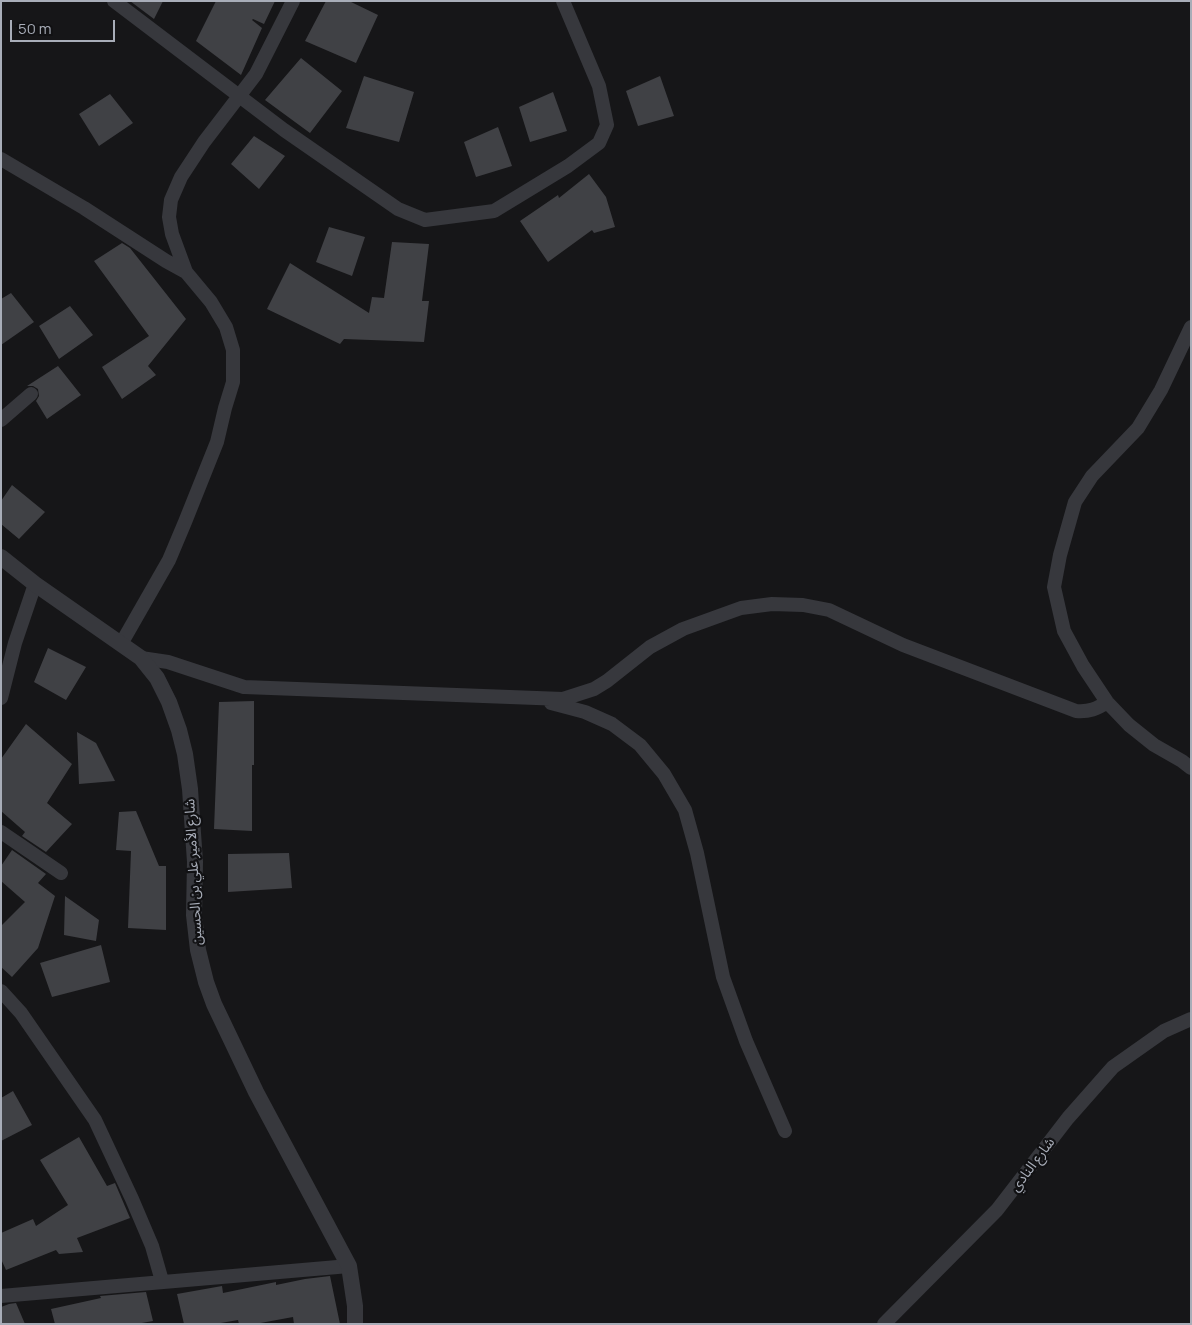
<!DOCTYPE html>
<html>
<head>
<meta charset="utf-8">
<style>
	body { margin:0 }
	#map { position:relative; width:1192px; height:1325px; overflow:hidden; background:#161618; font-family:Manrope,sans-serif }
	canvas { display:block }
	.frame { position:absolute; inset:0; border:2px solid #a8adb8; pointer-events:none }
	.scale { position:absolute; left:10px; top:20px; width:105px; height:22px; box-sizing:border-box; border:2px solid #a8adb8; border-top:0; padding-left:6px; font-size:15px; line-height:18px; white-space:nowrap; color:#a8adb8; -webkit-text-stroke:4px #111113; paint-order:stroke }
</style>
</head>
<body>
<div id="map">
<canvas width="1192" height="1325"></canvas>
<div class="frame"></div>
<div class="scale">50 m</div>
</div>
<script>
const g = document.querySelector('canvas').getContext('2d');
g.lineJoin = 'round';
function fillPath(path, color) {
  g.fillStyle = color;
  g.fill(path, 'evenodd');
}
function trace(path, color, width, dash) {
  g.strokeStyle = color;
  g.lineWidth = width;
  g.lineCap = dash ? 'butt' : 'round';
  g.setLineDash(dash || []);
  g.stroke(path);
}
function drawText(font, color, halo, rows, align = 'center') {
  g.font = font + ' Manrope,"Noto Sans Arabic",sans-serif';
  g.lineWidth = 4.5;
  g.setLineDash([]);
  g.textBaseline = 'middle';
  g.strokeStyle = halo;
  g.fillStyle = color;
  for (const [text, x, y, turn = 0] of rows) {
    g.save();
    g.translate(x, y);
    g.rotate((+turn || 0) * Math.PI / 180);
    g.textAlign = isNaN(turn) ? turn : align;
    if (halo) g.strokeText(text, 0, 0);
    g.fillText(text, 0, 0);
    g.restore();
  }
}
const building = new Path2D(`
	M130 1H163L154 19Z
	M216 1H275L264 24 253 19 252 20 262 28 241 75 196 41Z
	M326 1H349L378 15 356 63 305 41Z
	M301 58 342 91 310 133 265 100Z
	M364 76 414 92 399 142 346 128Z
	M660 76 674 116 638 126 626 91Z
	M553 92 567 131 530 142 519 107Z
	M110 94 133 123 99 146 79 114Z
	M498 127 512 166 476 177 464 142Z
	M254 136 285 156 259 189 231 164Z
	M589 174 606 197 615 227 594 233 592 230 548 262 520 221 558 195 559 198Z
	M329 227 365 237 352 276 316 262Z
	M392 242 429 244 422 301H429L424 342 344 339 340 344 267 309 290 263 369 313 372 297 384 298Z
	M122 243 130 248 186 319 148 366 156 375 122 399 102 367 149 336 94 261Z
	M11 293 34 322 1 345V299Z
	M70 306 93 335 59 359 39 326Z
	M58 366 81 395 47 419 36 401 39 396 38 389 33 386H27Z
	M12 485 45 512 19 539 1 524V501Z
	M48 648 86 667 66 700 34 682Z
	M254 701V765H252V831L214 829 219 702Z
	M26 724 72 764 47 803 72 824 46 852 22 836 25 832 1 811V759Z
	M77 732 96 743 115 781 79 784Z
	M136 811 159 866H166V930L128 928 131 851 116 850 119 812Z
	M12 850 46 874 38 883 55 896 38 948 12 977 1 967V926L25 902 1 881V866Z
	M289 853 292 888 228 892V854Z
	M65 896 99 920 96 941 64 935Z
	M101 945 110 982 52 997 40 963Z
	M13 1091 32 1125 1 1141V1098Z
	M79 1137 107 1186 115 1183 130 1218 77 1238 83 1252 59 1254 56 1250 6 1270 1 1259V1233L33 1219 36 1226 68 1205 40 1160Z
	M330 1276 340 1324H294L293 1317 255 1324H239L238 1320 215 1324H184L177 1294 222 1286 223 1293 276 1282V1285L305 1279Z
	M146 1292 153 1321 136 1324H55L51 1309 101 1298 100 1296Z
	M16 1303 25 1324H1V1307L9 1304Z`);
const minor = new Path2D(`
	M114 1 284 130 398 209 425 220 494 211 568 166 599 143 607 125 599 86 563 1
	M1 159 84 208 166 261 186 272
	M1191 327 1161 390 1138 428 1092 476 1075 502 1060 555 1054 587 1064 631 1083 666 1107 702 1129 725 1154 745 1182 761 1191 768
	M1 420 31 394
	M121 644 169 560 185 522 217 442 225 408 233 382V350L226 327 211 302 186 272 172 234 169 217 171 200 181 177 204 142 256 74 293 1
	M141 658 168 662 244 687 563 699 594 689 607 681 650 647 683 629 741 608 772 604 803 605 829 610 903 645 1076 711C1089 712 1097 709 1107 702
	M1 698 15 643 35 584
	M551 703 585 712 612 724 640 745 664 774 685 810 697 853 723 977 746 1041 785 1131
	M1 832 61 873
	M1 991 21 1013 95 1120 132 1199 152 1246 162 1281
	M1 1296 349 1266
	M884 1324 997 1210 1068 1118 1113 1067 1164 1031 1191 1019`);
const tertiary = new Path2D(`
	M1 557 35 584 141 658 157 678 169 702 179 730 185 754 190 789 195 862 194 915 198 950 206 982 214 1004 256 1092 349 1266 355 1306V1324`);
const streetNames = [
	["شارع الأمير علي بن الحسين",194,872,-93],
	["شارع النادي",1033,1165,-53]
];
fillPath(building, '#404145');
trace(minor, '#37383d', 14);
trace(tertiary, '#37383d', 16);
drawText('14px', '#a8adb8', '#111113', streetNames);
</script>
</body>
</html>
